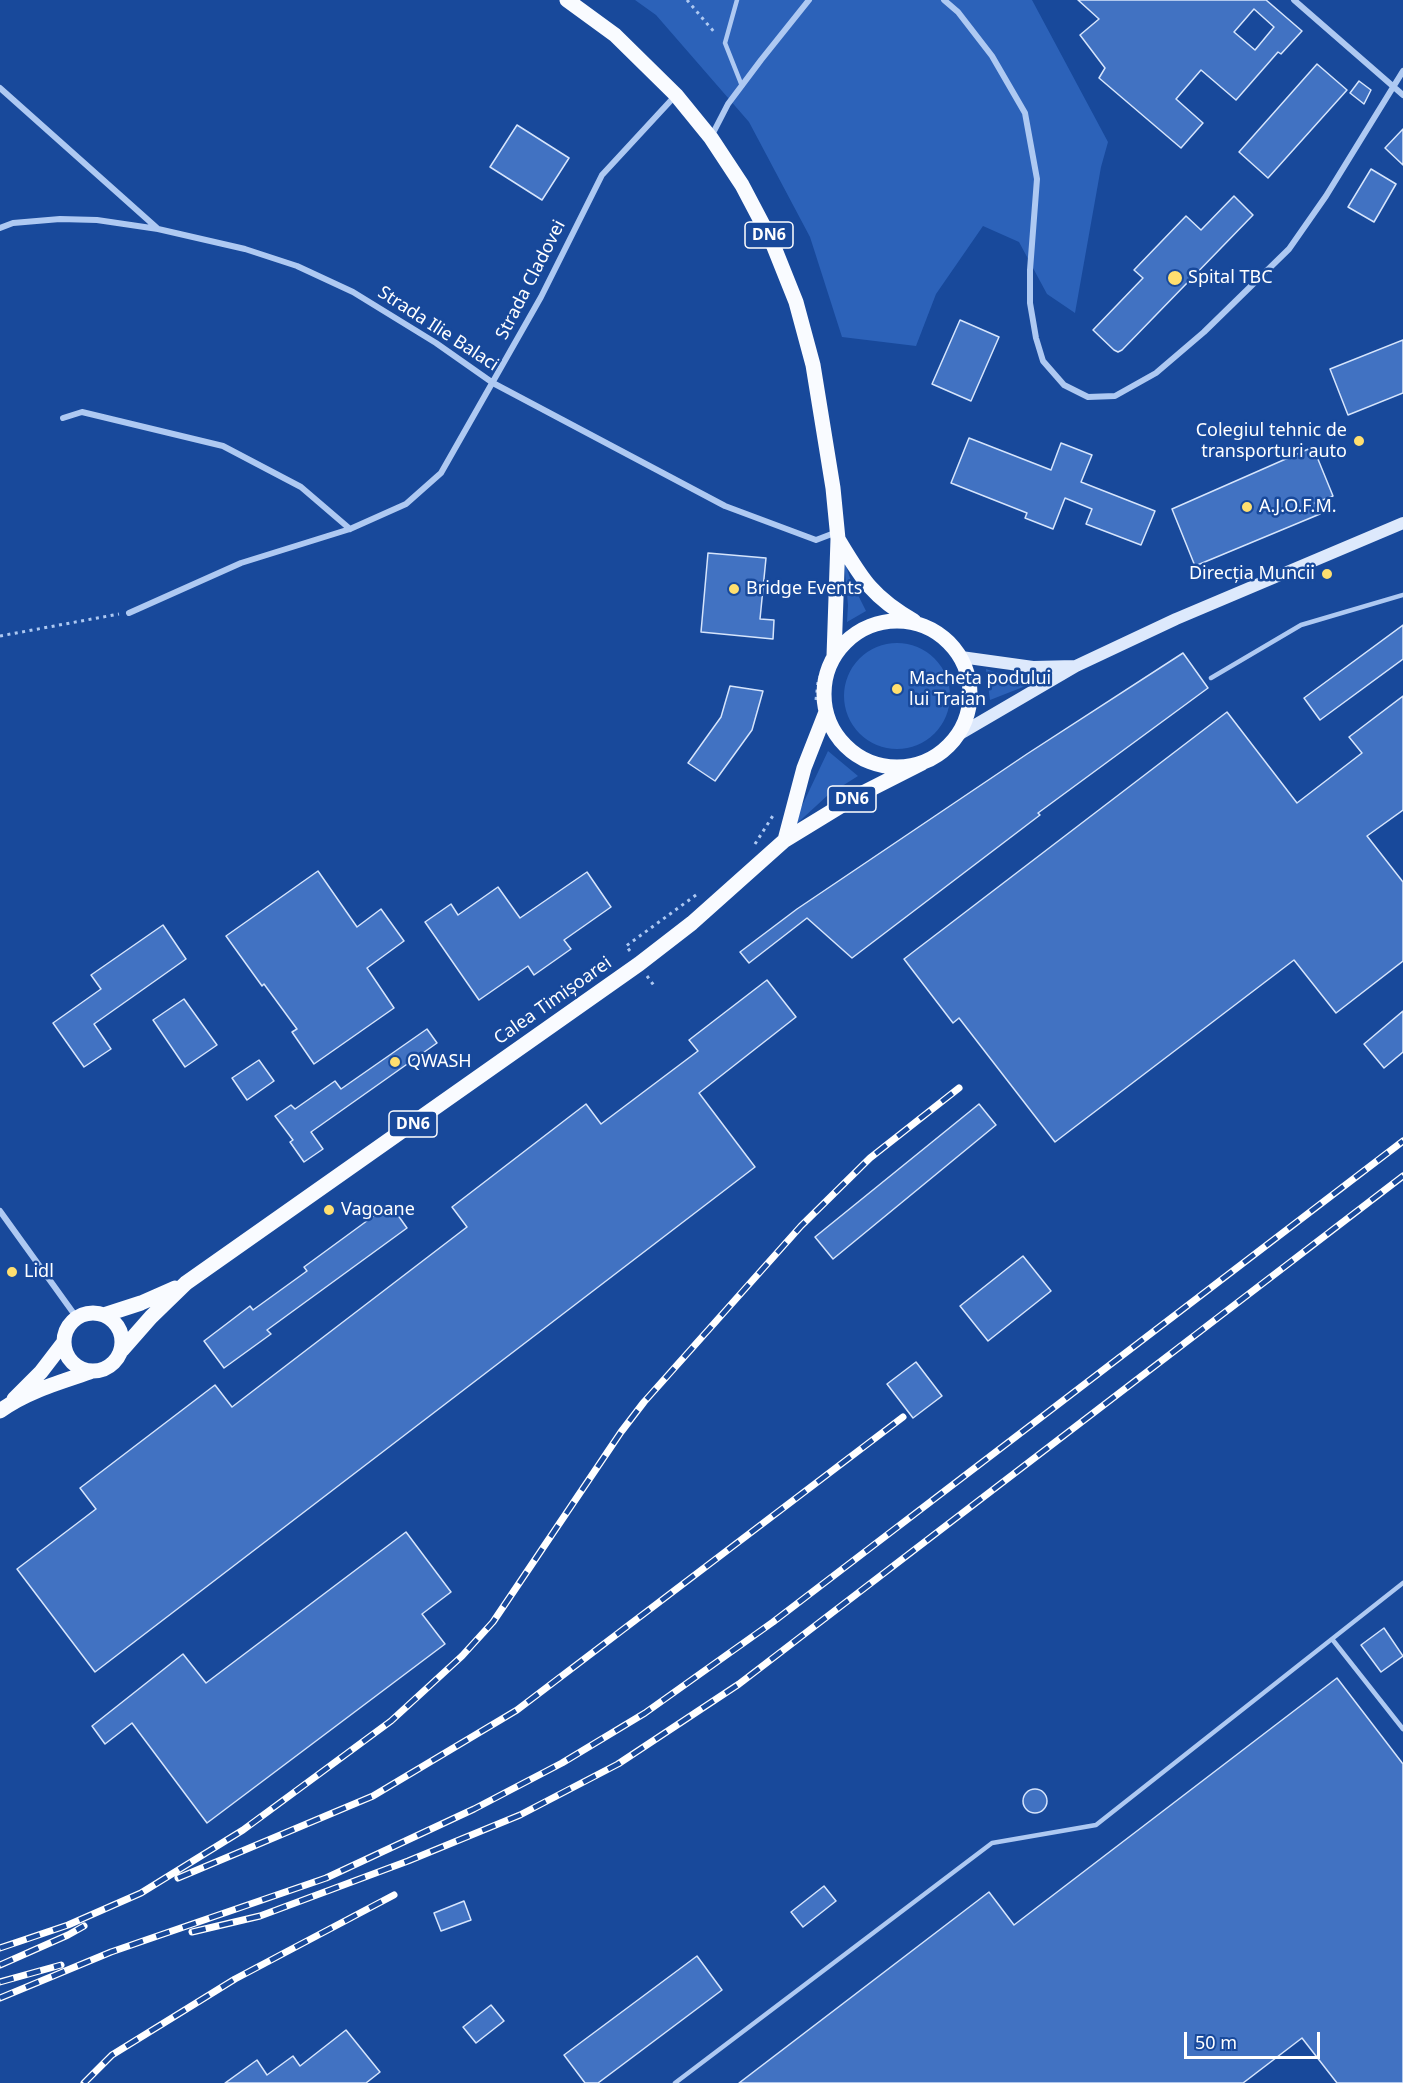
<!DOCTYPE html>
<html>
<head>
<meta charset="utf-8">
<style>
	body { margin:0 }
	#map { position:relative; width:1403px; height:2083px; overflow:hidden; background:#18499b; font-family:"Noto Sans",sans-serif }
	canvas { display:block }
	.scale { position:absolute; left:1184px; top:2032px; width:136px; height:27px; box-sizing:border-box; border:3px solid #fff; border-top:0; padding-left:8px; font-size:18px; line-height:21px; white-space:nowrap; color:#fff; -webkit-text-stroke:4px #18499b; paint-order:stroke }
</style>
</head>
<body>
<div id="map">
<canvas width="1403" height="2083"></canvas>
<div class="scale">50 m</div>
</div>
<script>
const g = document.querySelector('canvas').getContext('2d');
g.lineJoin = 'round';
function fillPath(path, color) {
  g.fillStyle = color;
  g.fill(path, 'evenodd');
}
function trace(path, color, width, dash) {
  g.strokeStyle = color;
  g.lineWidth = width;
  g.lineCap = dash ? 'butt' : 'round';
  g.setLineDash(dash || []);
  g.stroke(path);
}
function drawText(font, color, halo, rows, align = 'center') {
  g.font = font + ' "Noto Sans",sans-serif';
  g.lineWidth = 5;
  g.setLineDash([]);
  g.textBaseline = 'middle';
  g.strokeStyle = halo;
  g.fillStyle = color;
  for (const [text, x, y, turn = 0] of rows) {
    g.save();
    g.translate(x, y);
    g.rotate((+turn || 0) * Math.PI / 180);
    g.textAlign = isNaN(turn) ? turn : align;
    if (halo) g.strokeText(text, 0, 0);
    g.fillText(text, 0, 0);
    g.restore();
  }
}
const green = new Path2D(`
	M635 0H1032L1108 142 1101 167 1075 313 1047 294 1019 242 983 226 936 294 916 346 842 337 810 237 749 122 656 15Z
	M844 560 851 581 866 611 847 622 848 605Z
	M844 696a53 53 0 1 1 106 0a53 53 0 1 1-106 0Z
	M986 669 1012 678H1046L990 700Z
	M828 751 858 776 828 795 791 829Z`);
const building = new Path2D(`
	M1078 0H1266L1302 31 1281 54 1278 52 1236 100 1201 70 1176 99 1203 123 1181 148 1099 78 1105 68 1080 35 1099 19ZM1254 9 1274 27 1255 50 1234 32Z
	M1317 64 1347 90 1268 178 1239 152Z
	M1359 81 1371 90 1364 104 1350 93Z
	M517 125 569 158 542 200 490 167Z
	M1403 129V165L1385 148Z
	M1371 169 1396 184 1374 222 1348 207Z
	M1234 196 1253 215 1122 350 1118 352 1114 350 1093 330 1143 278 1134 270 1186 216 1201 230Z
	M960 320 999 337 971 401 932 384Z
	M1403 340V393L1348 415 1330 369Z
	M969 438 1051 470 1061 443 1092 455 1081 482 1155 511 1141 545 1086 524 1092 509 1065 498 1053 529 1025 518 1027 513 951 483Z
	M1313 447 1333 496 1315 503 1320 514 1195 566 1172 509Z
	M708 553 766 558 760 619 774 620 773 639 701 632Z
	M1403 625V659L1320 720 1304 698Z
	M1183 653 1208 688 1038 813 1040 815 852 958 807 918 749 963 740 952 797 909 1027 754Z
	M730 686 763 691 752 730 715 781 688 763 721 717Z
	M1403 696V810L1367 836 1403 882V961L1336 1013 1294 960 1055 1142 959 1018 953 1023 904 959 1227 712 1297 803 1362 753 1349 737Z
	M318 871 357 927 381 909 404 941 367 968 394 1008 314 1064 292 1032 297 1029 264 984 262 986 226 936Z
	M587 872 611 907 564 940 571 949 534 975 528 966 479 1000 425 922 451 904 458 915 498 887 520 918Z
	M163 925 186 959 94 1024 111 1049 84 1067 53 1023 101 989 91 975Z
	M767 980 796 1017 699 1093 755 1167 95 1672 17 1569 96 1509 80 1488 215 1385 232 1407 467 1227 452 1207 586 1104 601 1124 698 1051 689 1040Z
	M184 999 217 1045 185 1067 153 1020Z
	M1403 1011V1052L1384 1068 1364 1044Z
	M427 1029 437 1043 311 1132 323 1149 304 1162 290 1142 293 1140 275 1116 291 1105 295 1109 335 1081 341 1089Z
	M259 1060 274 1081 247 1100 232 1078Z
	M979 1104 996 1125 833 1259 815 1237Z
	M390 1204 407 1228 267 1330 271 1334 224 1368 204 1341 250 1306 253 1310 307 1271 304 1267Z
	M1023 1256 1051 1291 988 1341 960 1306Z
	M916 1362 942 1396 913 1418 887 1384Z
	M406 1532 451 1592 422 1614 445 1644 207 1823 132 1723 105 1744 92 1726 183 1654 206 1683Z
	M1384 1628 1403 1656 1381 1672 1361 1645Z
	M1337 1678 1403 1764V2083H1337L1302 2038 1243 2083H739L989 1892 1014 1925Z
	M1023 1801a12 12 0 1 1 24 0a12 12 0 1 1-24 0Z
	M824 1886 836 1901 803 1927 791 1912Z
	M464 1901 471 1920 441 1931 434 1913Z
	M697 1956 722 1990 598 2083H585L564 2055Z
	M491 2005 504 2021 476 2043 463 2027Z
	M346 2030 380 2072 366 2083H225L257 2060 267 2075 293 2056 300 2066Z`);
const path = new Path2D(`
	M687 0 715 33
	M0 636 119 614
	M816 700 818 682 823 669
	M755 844 774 814
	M630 951 626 946 696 895
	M647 976 655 987`);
const service = new Path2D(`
	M737 0 725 43 742 86
	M1211 678 1301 625 1403 595
	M1332 1639 1403 1729
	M675 2083 992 1843 1096 1825 1403 1583`);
const minor = new Path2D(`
	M944 0 958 12 992 56 1025 113 1037 179 1030 270V303L1036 338 1043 361 1064 385 1088 397 1115 396 1156 373 1204 332 1289 249 1326 196 1403 71
	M1294 0 1403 95
	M0 88 157 228
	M711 137 728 104 761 60 809 0
	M0 228 13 223 60 219 97 220 158 229 245 249 297 266 353 292 436 343 493 383 725 506 816 540 837 532
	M63 418 82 412 223 446 301 487 350 529
	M129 613 241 563 350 529 406 504 441 473 541 297 602 175 675 96
	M0 1211 77 1318`);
const secondary = new Path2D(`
	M961 657 1033 667 1075 666
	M958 735 1076 666 1176 619 1403 523`);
const primary = new Path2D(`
	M567 0 615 35 676 95 711 138 742 185 772 242 796 302 813 365 833 488 838 539 834 656
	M838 539C862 579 872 597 914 621
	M824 694a73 73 0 1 1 146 0a73 73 0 1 1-146 0Z
	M785 840 804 768 826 712
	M64 1342a29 29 0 1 1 58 0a29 29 0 1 1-58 0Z
	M104 1315 141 1303 175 1288
	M122 1350 151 1317 186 1283 639 964 692 923 785 840 857 796 922 763
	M14 1399 41 1372 64 1342
	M0 1411C26 1392 60 1382 90 1372`);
const rail = new Path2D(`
	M178 1878 373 1796 517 1710 903 1417
	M192 1932 260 1916 408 1861 520 1815 618 1764 739 1684 1403 1176
	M0 1948 68 1925 141 1893 243 1830 391 1721 462 1656 493 1622 621 1432 644 1402 801 1226 870 1158 959 1088
	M0 1965 68 1935 84 1926
	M0 1982 61 1965
	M0 1998 111 1952 326 1878 474 1809 562 1763 645 1713 773 1622 1403 1141
	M84 2083 112 2055 235 1979 394 1895`);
const markers = [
	[1175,278,8,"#ffdf6f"],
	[1359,441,6,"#ffdf6f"],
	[1247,507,6,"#ffdf6f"],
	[1327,574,6,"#ffdf6f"],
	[734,589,6,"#ffdf6f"],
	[897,689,6,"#ffdf6f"],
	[395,1062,6,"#ffdf6f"],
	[329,1210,6,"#ffdf6f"],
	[12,1272,6,"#ffdf6f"]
];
const shields = [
	[769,235,48],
	[852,799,48],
	[413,1124,48]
];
const shieldNames = [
	["DN6",769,235],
	["DN6",852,799],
	["DN6",413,1124]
];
const poiNames = [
	["Spital TBC",1188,278],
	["Colegiul tehnic de",1347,431,"right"],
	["transporturi auto",1347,452,"right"],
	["A.J.O.F.M.",1259,507],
	["Direcția Muncii",1315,574,"right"],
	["Bridge Events",746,589],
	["Macheta podului",909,679],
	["lui Traian",909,700],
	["QWASH",407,1062],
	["Vagoane",341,1210],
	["Lidl",24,1272]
];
const streetNames = [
	["Strada Cladovei",531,280,-63],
	["Strada Ilie Balaci",438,329,33],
	["Calea Timișoarei",553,1001,-35]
];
fillPath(green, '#2c62b9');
fillPath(building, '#4172c2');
trace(building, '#d6e5fc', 1.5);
trace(path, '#aec9f2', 3, [3, 4.5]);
trace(service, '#aec9f2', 4.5);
trace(minor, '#aec9f2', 6);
trace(secondary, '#dde9fc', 12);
trace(primary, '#f9fbff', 15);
trace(rail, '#fff', 7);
trace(rail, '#18499b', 4.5, [14]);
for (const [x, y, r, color] of markers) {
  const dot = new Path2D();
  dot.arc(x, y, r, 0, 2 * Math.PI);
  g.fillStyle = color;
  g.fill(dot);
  trace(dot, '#18499b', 2);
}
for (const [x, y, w] of shields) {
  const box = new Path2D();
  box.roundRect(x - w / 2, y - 13, w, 26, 4.5);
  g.fillStyle = '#18499b';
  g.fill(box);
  trace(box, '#fff', 1.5);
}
drawText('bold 16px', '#fff', null, shieldNames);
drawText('18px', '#fff', '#18499b', poiNames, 'left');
drawText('18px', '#fff', '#18499b', streetNames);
</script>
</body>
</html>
